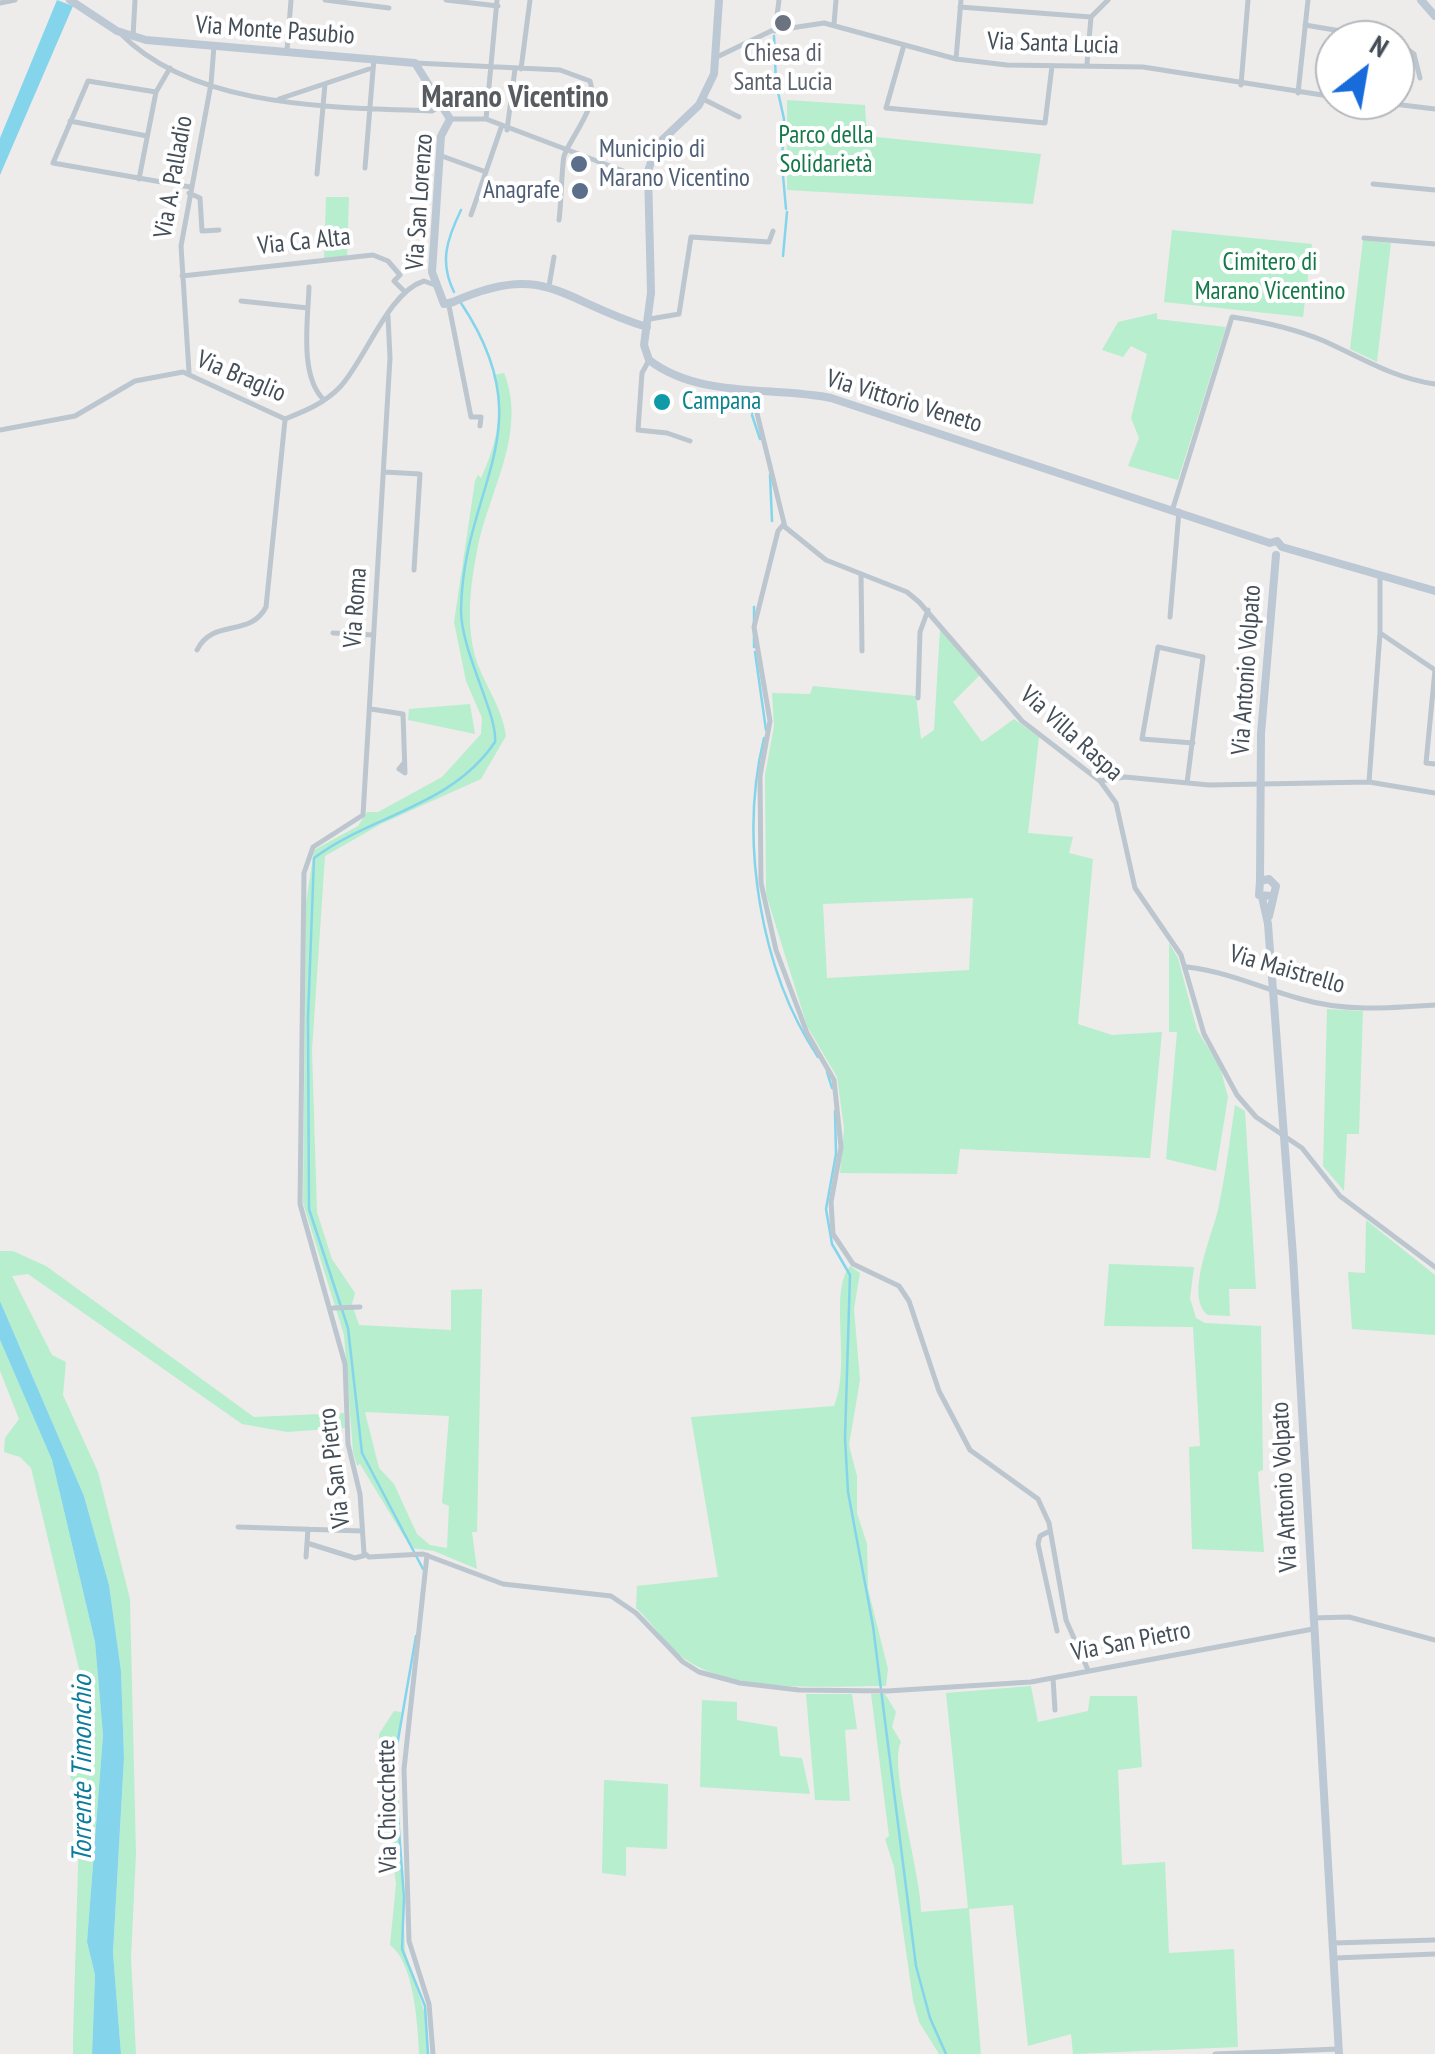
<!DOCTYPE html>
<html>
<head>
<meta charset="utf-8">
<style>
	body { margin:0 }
	#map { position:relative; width:1435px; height:2054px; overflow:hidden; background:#eeebeb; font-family:"PT Sans Narrow",sans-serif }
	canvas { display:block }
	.north { position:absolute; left:1315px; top:20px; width:100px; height:100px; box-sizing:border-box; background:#fff; border:2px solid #b4b8bc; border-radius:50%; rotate:31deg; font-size:28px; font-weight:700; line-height:40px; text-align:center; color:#444e58 }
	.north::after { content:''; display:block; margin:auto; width:35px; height:45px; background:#186bdb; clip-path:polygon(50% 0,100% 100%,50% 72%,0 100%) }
</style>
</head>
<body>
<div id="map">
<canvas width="1435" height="2054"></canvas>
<div class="north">N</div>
</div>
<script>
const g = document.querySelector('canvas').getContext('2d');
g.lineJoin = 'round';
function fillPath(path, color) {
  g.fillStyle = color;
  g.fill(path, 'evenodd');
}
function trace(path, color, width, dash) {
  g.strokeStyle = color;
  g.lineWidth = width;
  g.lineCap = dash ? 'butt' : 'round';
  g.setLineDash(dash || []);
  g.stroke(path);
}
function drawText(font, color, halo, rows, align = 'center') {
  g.font = font + ' "PT Sans Narrow",sans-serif';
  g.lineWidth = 8;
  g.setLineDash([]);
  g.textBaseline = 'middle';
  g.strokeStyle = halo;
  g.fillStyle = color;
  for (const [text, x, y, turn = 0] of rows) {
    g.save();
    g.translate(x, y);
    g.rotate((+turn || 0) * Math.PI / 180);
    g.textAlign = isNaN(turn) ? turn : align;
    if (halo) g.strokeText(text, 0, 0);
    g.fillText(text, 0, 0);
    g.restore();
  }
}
const green = new Path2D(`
	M787 100 865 105 867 136 1041 154 1033 204 787 190Z
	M326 197H349L347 257 324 260Z
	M1172 230 1312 244 1303 317 1164 302Z
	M1363 240 1391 243 1377 362 1350 349Z
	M1157 313V319L1226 327 1178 480 1128 466 1139 438 1131 418 1147 354 1131 346 1123 357 1102 350 1118 322Z
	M504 373C528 433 488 492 477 551 470 586 465 630 478 665 487 688 503 711 506 736L481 779 381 824 325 856 312 1050 317 1212 332 1259 355 1293 352 1304 359 1325 451 1330V1290L482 1289 477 1532H472L477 1569 434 1551 411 1548 360 1464 357 1466 353 1452 344 1335 303 1203 306 903 314 850 358 826 367 812H378L442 777 481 734 482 718 466 681 454 622 475 481 478 475 481 478C497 443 504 412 493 375ZM365 1412 449 1416 442 1503 449 1506 447 1548 430 1545 417 1534 394 1484 379 1468Z
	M940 630 980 675 953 702 982 742 1014 719 1039 737 1028 833 1073 837 1069 853 1093 859 1078 1024 1112 1035 1162 1032 1150 1158 960 1149 957 1174 840 1173 844 1128 837 1077 807 1026 766 894 765 775 774 726 772 693 810 694 813 686 916 696 921 739 934 730ZM973 898 969 970 827 978 823 904Z
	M470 704 475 734 408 720 409 709Z
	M1169 943 1178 958 1197 1030 1220 1067 1228 1097 1216 1171 1166 1159 1177 1032H1169Z
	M1327 1009 1363 1011 1359 1134H1347L1344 1191 1323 1166Z
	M1235 1105 1245 1111 1256 1289H1229L1230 1316 1208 1315C1183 1296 1215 1230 1219 1205 1226 1172 1230 1138 1235 1105Z
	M1366 1220 1435 1275V1335L1352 1329 1348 1272 1365 1273Z
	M0 1251H13L46 1266 254 1417 344 1413 345 1428 287 1432 242 1424 28 1274 12 1276 52 1355 66 1362 63 1395 98 1472 130 1599 136 1854 131 1958 136 2054H121L113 1954 124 1758 121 1671 109 1585 84 1496 0 1301Z
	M1109 1264 1194 1267 1190 1298 1196 1318 1205 1323 1261 1326 1263 1470 1258 1472 1264 1552 1192 1549 1189 1447 1200 1446 1193 1327 1104 1326Z
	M850 1266 860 1273 854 1309 860 1380 849 1445 857 1476V1513L867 1544 868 1589 888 1669 886 1686C828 1686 734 1694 685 1659 666 1646 653 1623 636 1608L637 1586 718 1577 691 1417 834 1406C852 1364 828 1293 850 1266Z
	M0 1340 52 1460 95 1642 103 1735 87 1942 95 1975 92 2054H73V2039L80 1799 70 1776 81 1726V1677L31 1468 20 1457 4 1452 5 1438 19 1419 0 1371Z
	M1031 1686 1038 1722 1088 1711 1090 1696H1137L1142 1767 1118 1770 1122 1865 1165 1862 1169 1953 1234 1949 1238 2047 1073 2054 1071 2034 1028 2046 1013 1905 969 1909 981 2054H939L919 2022 913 2000 894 1867 885 1839 889 1836 871 1694H885L896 1712 892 1727 901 1742C888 1765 922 1879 921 1912L968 1908 946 1693Z
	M806 1694H852L857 1729 845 1730 850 1801 815 1800Z
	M702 1700 737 1702V1720L777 1727 780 1756 802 1758 810 1794 700 1787Z
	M394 1711 401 1712 397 1752 405 1951 425 2014 428 2054H419C418 2026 414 1962 390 1945L396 1884 379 1744V1734Z
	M604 1780 668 1784 667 1849 626 1847V1876L602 1873Z`);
const water = new Path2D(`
	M57 0 73 6 0 175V138Z
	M0 1301 84 1496 109 1585 121 1671 124 1758 113 1953 121 2054H92L95 1975 87 1942 103 1735 95 1642 52 1460 0 1340Z`);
const stream = new Path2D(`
	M774 36 776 83 784 119 782 164 786 209
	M783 256 787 212
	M454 292C439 262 447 239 461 210
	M747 397 752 413
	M752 415 760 439
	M770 475 772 521
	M754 647V607
	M755 652 766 730
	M764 738C739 840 760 970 818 1057
	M827 1072 832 1088
	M835 1111 836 1154 826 1209 832 1244 850 1275 845 1438 848 1492 873 1626 916 1966 930 2018 946 2054
	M423 1569 362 1453 348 1328 309 1209 308 1018 314 858C373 814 451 807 495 742 498 715 461 652 461 610 463 484 546 430 461 303
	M416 1636 394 1763 404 1898 402 1949 425 2006 428 2054`);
const street = new Path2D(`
	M325 0 389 8
	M446 0 498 6
	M0 3 15 0
	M960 7 1091 17
	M834 24 836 0
	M1305 25 1394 40
	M775 31 779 0
	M120 33C194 109 333 107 432 111L443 105
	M133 37 135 0
	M1395 40 1414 54 1420 78
	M904 45 886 108 1045 123 1052 66
	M287 51 291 0
	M719 56 771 31 824 23 956 59 1007 65 1143 67 1335 97
	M956 59 961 0
	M415 63 560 70 590 81C599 107 572 134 564 156 562 163 561 207 559 220
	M1087 64 1091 17 1108 0
	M521 69 530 0
	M1241 85 1248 0
	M156 92 88 81 53 163 190 187
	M1298 93 1308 0
	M279 99 369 69
	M703 99 739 117
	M1361 100 1435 109
	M450 119H486L647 180
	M486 119 497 0
	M70 121 147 136
	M507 130 515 69
	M439 155 486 172
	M365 168 374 58
	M317 174 325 84
	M139 179 156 92 170 68
	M1373 184 1435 190
	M189 193 200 198 202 231 219 230
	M471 215 501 128
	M1364 238 1435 244
	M182 276 373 255 388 261 400 275 394 281 405 292
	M549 286 554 257
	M309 287C308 320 299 376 324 400
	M241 301 308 308
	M449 306 471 417H481L480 426
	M388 316 390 358 363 815 313 847 304 873 300 1204 345 1364 348 1444 360 1494 364 1553 369 1557 423 1554 503 1584 611 1596 636 1613 683 1662 699 1672 740 1683 799 1690 887 1691 1031 1682 1313 1629
	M650 319 679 314 691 237 769 242 773 231
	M649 360 642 373 638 430 667 433 690 441
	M189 372 181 246 211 84 214 46
	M752 393 785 527 826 560 907 592 919 602 1022 721 1100 781 1116 803 1135 888 1181 955 1204 1034 1237 1095 1256 1117 1302 1148 1340 1196 1435 1267
	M0 430 75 416 135 381 183 372 285 419C305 411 325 403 340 387 366 359 388 292 424 281L435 285
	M384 472 420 474 414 570
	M1173 508 1232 317C1265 322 1293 328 1324 341 1362 358 1393 378 1435 384
	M783 525 778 531 754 627 770 721 760 776 761 883 776 950 807 1033 834 1080 841 1147 831 1202 833 1234 853 1264 899 1286 909 1301 939 1391 970 1450 1038 1499 1049 1523 1066 1620 1088 1670
	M861 574 862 651
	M1380 577V633L1435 670
	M1170 617 1179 511
	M333 633 374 635
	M197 650C213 618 250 638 266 607L285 420
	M1435 670 1426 763 1435 764
	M918 698 920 632 928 610
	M371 709 403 714 405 773 399 769 403 764
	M1100 781 1125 777 1209 785 1369 782 1435 793
	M1369 782 1380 633
	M1187 783 1203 657 1158 647 1142 739 1193 743
	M1187 967C1229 972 1261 988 1301 999 1345 1012 1390 1008 1435 1005
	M333 1308 360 1307
	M238 1527 362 1531
	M308 1529 307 1543 355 1558 366 1555
	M1050 1531 1040 1536 1038 1544 1057 1631
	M427 1555 404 1769 409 1941 429 2004 433 2054
	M306 1557 307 1543
	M1312 1618 1349 1617 1435 1640
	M1053 1678 1055 1710
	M1333 1943 1435 1940
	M1335 1958 1435 1954
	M1215 2054 1338 2049`);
const secondary = new Path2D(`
	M70 0 117 31 146 40 415 63 450 119 441 136 432 272 444 304 453 302
	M719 0 714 74 699 105 657 145 648 171 651 293 644 345 649 360C700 399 772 386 831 398L1270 543 1277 541 1282 547 1435 591
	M1421 0 1435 16
	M453 302C546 260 561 301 647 327
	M1260 881 1261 734 1276 555
	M1262 897 1268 924 1293 1256 1339 2054
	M1269 916 1276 886 1269 879 1260 881 1259 895 1272 896`);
const markers = [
	[783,23,10,"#6b7280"],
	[579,164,10,"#5c6f8a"],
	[580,191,10,"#5c6f8a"],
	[662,402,10,"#0f9aa8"]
];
const streetNames = [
	["Via Monte Pasubio",275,31,4],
	["Via Santa Lucia",1053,44,2],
	["Via A. Palladio",174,177,-80],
	["Via San Lorenzo",420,202,-86],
	["Via Ca Alta",304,242,-6],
	["Via Braglio",241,377,23],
	["Via Vittorio Veneto",904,402,17],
	["Via Roma",356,608,-86],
	["Via Antonio Volpato",1247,670,-86],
	["Via Villa Raspa",1071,734,42],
	["Via Maistrello",1287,970,16],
	["Via San Pietro",335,1468,-97],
	["Via Antonio Volpato",1285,1487,-93],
	["Via San Pietro",1131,1642,-11],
	["Via Chiocchette",388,1806,-91]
];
const worshipNames = [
	["Chiesa di",783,54],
	["Santa Lucia",783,83]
];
const parkNames = [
	["Parco della",826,136],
	["Solidarietà",826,165],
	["Cimitero di",1270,263],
	["Marano Vicentino",1270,292]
];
const serviceNames = [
	["Municipio di",599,150],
	["Marano Vicentino",599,179],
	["Anagrafe",560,191,"right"]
];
const cultureNames = [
	["Campana",682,402]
];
const waterNames = [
	["Torrente Timonchio",83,1769,-90]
];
const quarterNames = [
	["Marano Vicentino",515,98]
];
fillPath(green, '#b7eecd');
fillPath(water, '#84d5eb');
trace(stream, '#84d5eb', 2.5);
trace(street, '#bcc6ce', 5);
trace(secondary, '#bdc8d5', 8);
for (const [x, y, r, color] of markers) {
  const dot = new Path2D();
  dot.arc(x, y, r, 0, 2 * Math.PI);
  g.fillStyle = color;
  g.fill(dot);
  trace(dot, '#fff', 4);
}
drawText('25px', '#444e58', '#fff', streetNames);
drawText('25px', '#5b616d', '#fff', worshipNames);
drawText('25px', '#167848', '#fff', parkNames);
drawText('25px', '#4e5e75', '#fff', serviceNames, 'left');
drawText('25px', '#0d838f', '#fff', cultureNames, 'left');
drawText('italic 28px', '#0c7c9d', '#fff', waterNames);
drawText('bold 30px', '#585c60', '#fff', quarterNames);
</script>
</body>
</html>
